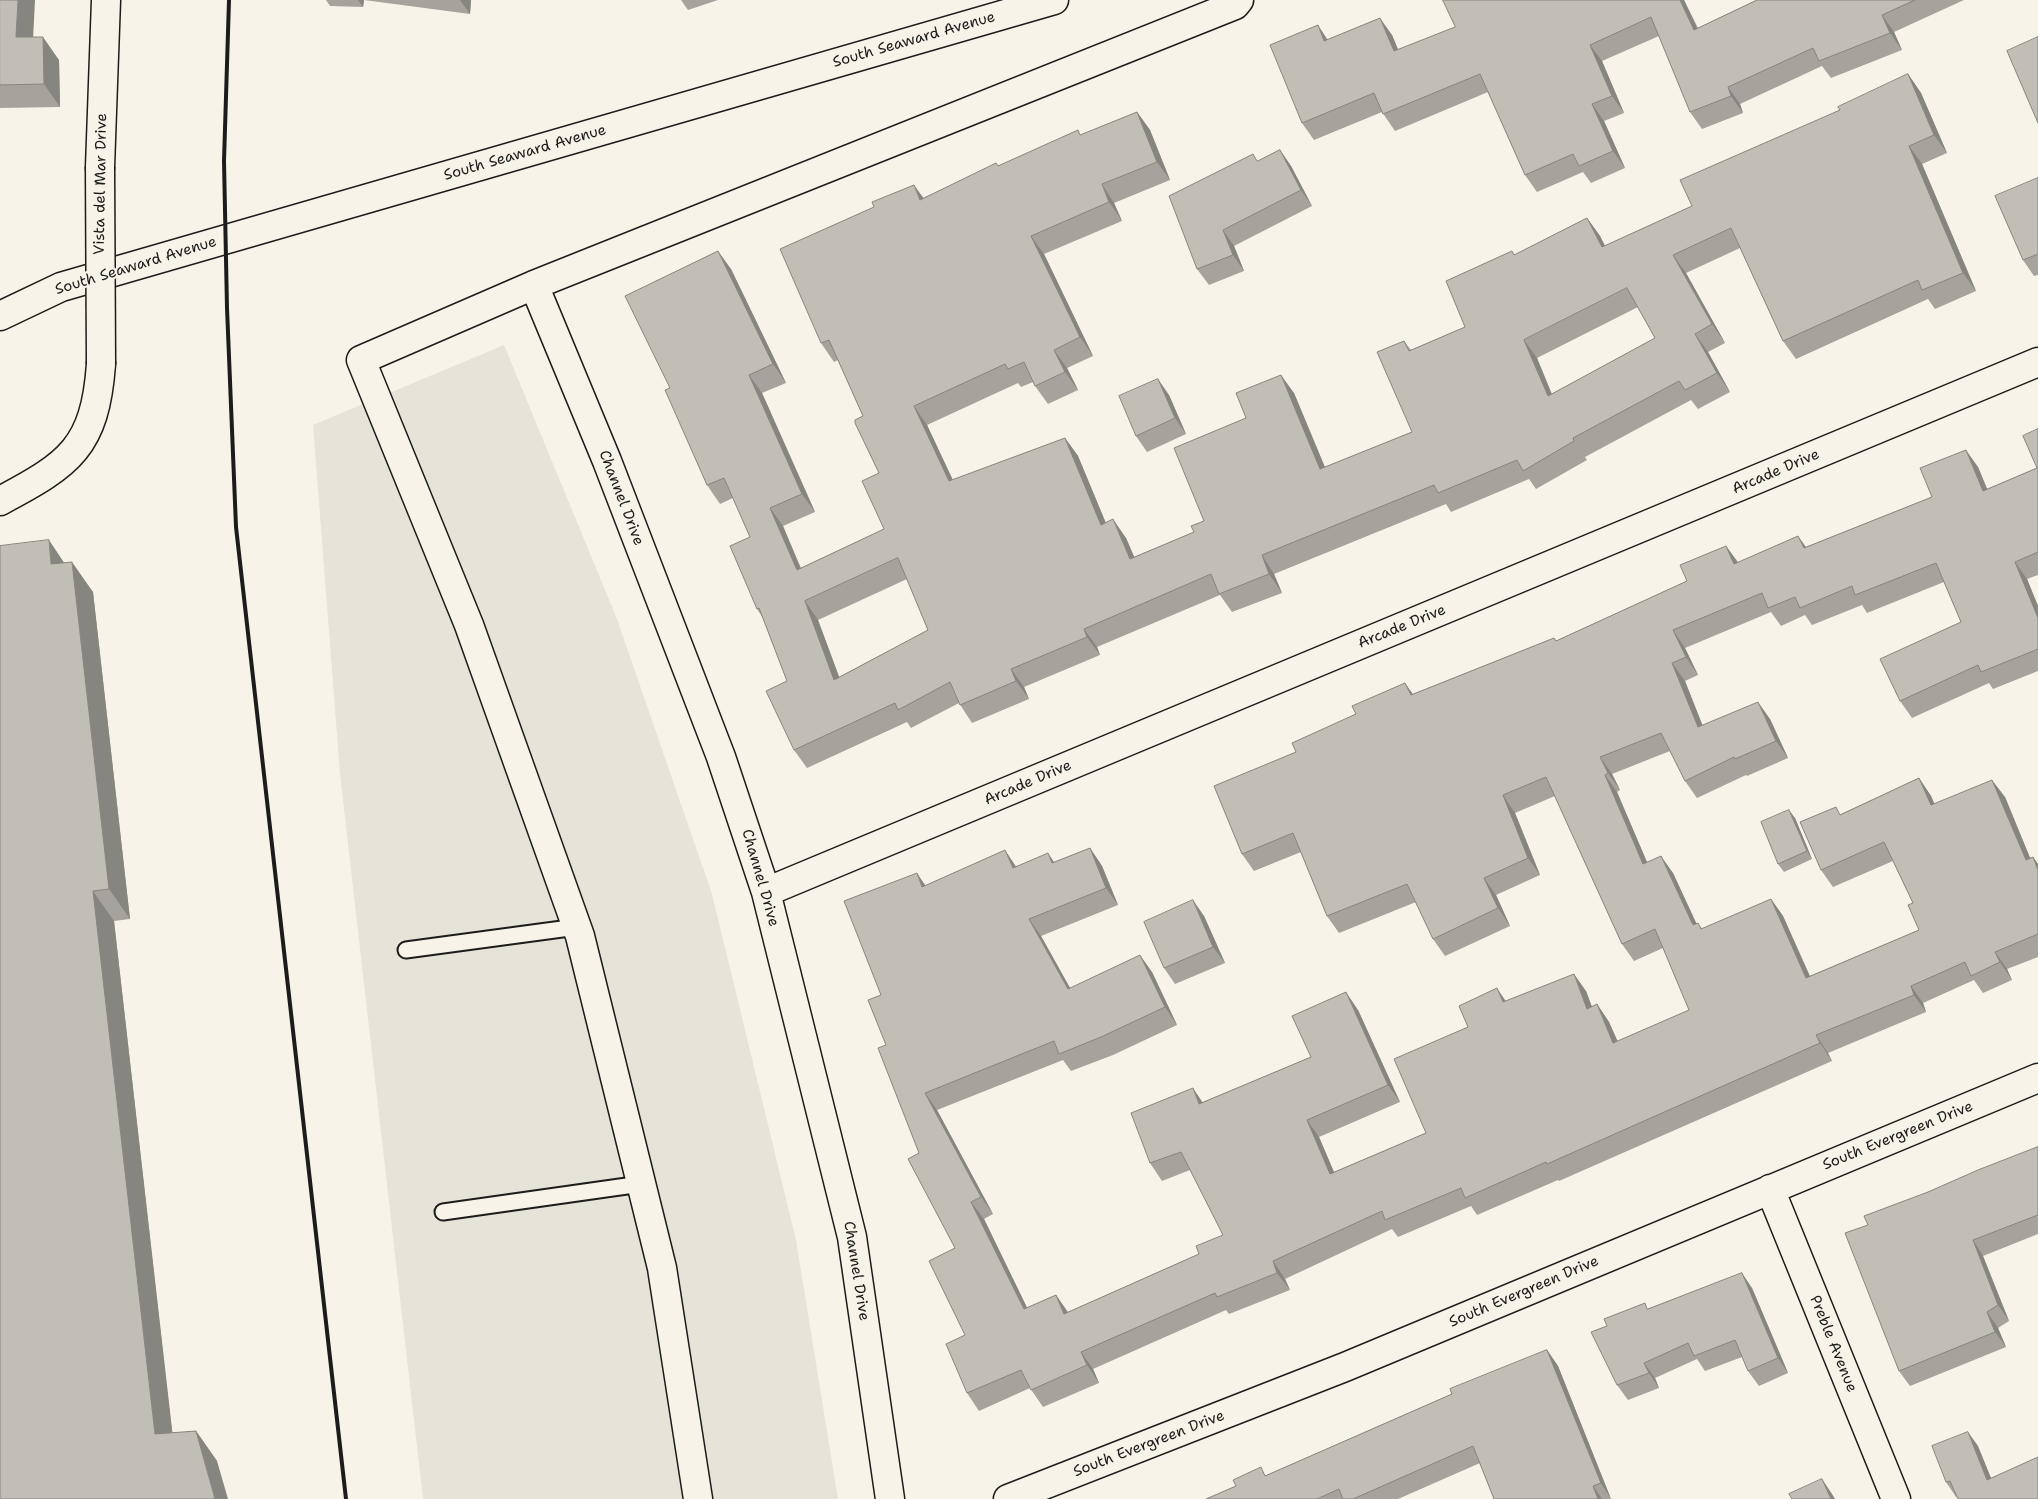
<!DOCTYPE html>
<html>
<head>
<meta charset="utf-8">
<style>
	body { margin:0 }
	canvas { display:block; background:#f7f3e8 }
</style>
</head>
<body>
<canvas width="2038" height="1499"></canvas>
<script>
const g = document.querySelector('canvas').getContext('2d');
g.lineJoin = 'round';
function fillPath(path, color) {
  g.fillStyle = color;
  g.fill(path, 'evenodd');
}
function trace(path, color, width, dash) {
  g.strokeStyle = color;
  g.lineWidth = width;
  g.lineCap = dash ? 'butt' : 'round';
  g.setLineDash(dash || []);
  g.stroke(path);
}
function drawText(font, color, halo, rows, align = 'center') {
  g.font = font + ' "Shantell Sans",sans-serif';
  g.lineWidth = 4.5;
  g.setLineDash([]);
  g.textBaseline = 'middle';
  g.strokeStyle = halo;
  g.fillStyle = color;
  for (const [text, x, y, turn = 0] of rows) {
    g.save();
    g.translate(x, y);
    g.rotate((+turn || 0) * Math.PI / 180);
    g.textAlign = isNaN(turn) ? turn : align;
    if (halo) g.strokeText(text, 0, 0);
    g.fillText(text, 0, 0);
    g.restore();
  }
}
const built = new Path2D(`
	M504 345 617 619 712 894 796 1240 838 1499H423L340 774 313 425Z`);
const service = new Path2D(`
	M406 950 577 927
	M443 1212 641 1184`);
const minor = new Path2D(`
	M100 167 106 0
	M534 285 607 461 721 757 766 892 852 1237 890 1499
	M0 501C70 464 95 447 101 364
	M766 892 2038 362
	M1770 1189 1896 1499
	M698 1499 662 1268 580 936 469 625 361 360 534 285 1235 5 1239 0
	M1008 1499 1345 1367 2038 1078`);
const secondary = new Path2D(`
	M0 316 61 287 1054 0`);
const rail = new Path2D(`
	M229 0 224 161 227 308 236 527 346 1499`);
const minorBridge = new Path2D(`
	M100 167 101 364`);
const wall = new Path2D(`
	M0 0 33 37 59 60 60 107 0 108Z
	M326 0H471L470 14 364 0 363 7 330 6Z
	M681 0H718L688 10Z
	M1684 0 1698 28 1757 0H1964L1894 32 1902 50 1831 78 1822 66 1740 104 1743 113 1702 129 1690 112 1659 36 1602 61 1624 113 1604 121 1625 168 1591 183 1583 172 1537 192 1525 175 1488 92 1395 131 1382 112 1314 140 1302 123 1328 40 1392 35 1398 50 1455 27Z
	M1908 74 1921 93 1947 153 1922 164 1976 291 1935 309 1928 299 1796 359 1783 341 1740 248 1686 273 1725 343 1708 352 1730 392 1698 409 1691 400 1585 457 1587 460 1536 489 1529 479 1451 512 1446 504 1274 574 1282 593 1232 612 1220 595 1097 647 1100 655 1024 687 1029 699 972 723 959 703 911 728 907 722 807 768 794 750 787 681 763 618 757 609 750 537 733 498 720 504 707 485 670 388 731 269 786 383 762 393 815 512 783 526 801 568 884 529 879 473 863 416 838 360 834 362 821 343 874 207 923 198 998 166 1081 135 1137 112 1150 130 1170 180 1114 203 1122 221 1044 254 1093 356 1067 368 1078 390 1048 404 1035 386 1033 382 1021 387 1018 383 927 425 953 480 1065 438 1078 456 1106 523 1126 538 1134 557 1194 532 1204 521 1246 418 1294 393 1325 467 1412 432 1404 341 1411 350 1465 327 1515 255 1587 218 1600 236 1605 246 1692 206 1840 110ZM1638 307 1655 338 1552 394 1537 358ZM907 579 928 630 839 677 818 620Z
	M1280 150 1291 166 1312 206 1234 246 1244 271 1209 285 1197 269 1258 161Z
	M2038 178V275L2034 276 2023 260Z
	M1169 395 1186 434 1147 452 1136 436Z
	M2038 429V575L2027 579 2038 606V671L1993 689 1989 683 1912 718 1900 701 1961 622 1944 582 1867 613 1862 605 1812 625 1805 615 1781 626 1771 612 1685 648 1698 675 1685 681 1702 725 1770 719 1788 758 1747 776 1746 775 1697 798 1685 781 1670 751 1612 774 1620 790 1617 792 1647 862 1673 873 1696 923 1703 929 1771 899 1783 916 1810 976 1919 930 1913 903 1893 861 1833 887 1821 870 1841 814 1919 778 1931 796 1934 804 2005 797 2030 858 2033 857 2038 864V957L2007 969 2012 980 1983 993 1974 980 1923 1003 1926 1012 1828 1053 1832 1061 1559 1181 1558 1180 1477 1215 1471 1206 1398 1237 1392 1229 1285 1279 1290 1290 1229 1314 1226 1310 1093 1369 1099 1383 1043 1407 1030 1388 979 1411 967 1393 965 1335 955 1248 919 1153 886 1045 881 995 926 886 1016 866 1054 862 1090 848 1102 866 1118 905 1041 936 1070 988 1152 972 1177 1025 1113 1055 1071 1071 1063 1060 937 1110 993 1214 984 1219 1027 1308 1056 1295 1068 1312 1199 1254 1223 1235 1190 1170 1162 1181 1150 1163 1203 1102 1311 1057 1358 1010 1400 1102 1319 1137 1334 1172 1426 1133 1468 1027 1506 1001 1586 991 1592 1007 1597 1004 1609 1022 1618 1042 1689 1010 1663 948 1634 961 1622 944 1555 796 1515 813 1540 875 1496 895 1510 926 1445 956 1433 939 1416 902 1339 933 1327 916 1301 852 1254 871 1242 854 1296 752 1413 694 1554 638 1556 641 1687 581 1726 546 1738 562 1806 547 1932 497 1978 467 1987 489 2037 468Z
	M64 563 93 592 130 919 114 921 172 1433 196 1431 217 1461 0 1499Z
	M1795 818 1812 859 1784 872 1778 864Z
	M1204 916 1225 963 1175 984 1164 968Z
	M2038 1147V1234L1983 1256 2009 1321 1998 1328 2006 1347 1910 1386 1899 1371 1868 1225 1928 1192Z
	M1752 1288 1788 1373 1759 1386 1748 1371 1742 1357 1705 1371 1697 1359 1655 1378 1659 1388 1628 1400 1617 1385 1649 1308Z
	M1547 1350 1558 1366 1611 1499H1494L1480 1463 1398 1499H1206L1267 1475 1452 1394Z
	M1978 1446 1957 1497H1956L1946 1482Z`);
const shadedWall = new Path2D(`
	M18 0H35L32 60 16 37Z
	M358 0H364L363 7Z
	M460 0H471L470 14Z
	M1680 0H1684L1706 47 1694 30Z
	M1882 15 1894 32 1902 50 1890 33Z
	M1380 18 1392 35 1406 68 1394 51Z
	M1318 25 1329 42 1324 41Z
	M43 37 59 60 60 107 44 84Z
	M1590 45 1602 61 1624 113 1612 96Z
	M1908 74 1921 93 1947 153 1934 135Z
	M1728 87 1740 104 1743 113 1731 96Z
	M1592 104 1604 121 1625 168 1613 151Z
	M1137 112 1150 130 1170 180 1157 162Z
	M1909 146 1922 164 1976 291 1963 273Z
	M1280 150 1291 166 1312 206 1301 190Z
	M1102 184 1114 203 1122 221 1109 202Z
	M914 185 927 203 920 200Z
	M1587 218 1600 236 1615 266 1602 247Z
	M1223 230 1234 246 1244 271 1233 255Z
	M1031 236 1044 254 1093 356 1080 337Z
	M718 251 731 269 786 383 773 364Z
	M1673 255 1686 273 1725 343 1712 324Z
	M1695 334 1708 352 1730 392 1717 373Z
	M1524 340 1537 358 1560 415 1548 396Z
	M1054 350 1067 368 1078 390 1065 372Z
	M749 375 762 393 815 512 802 494Z
	M1281 375 1294 393 1333 487 1320 469Z
	M1158 379 1169 395 1186 434 1175 418Z
	M914 406 927 425 962 500 949 481Z
	M1065 438 1078 456 1114 543 1101 525Z
	M1966 450 1978 467 1995 508 1983 491Z
	M770 508 783 526 809 589 797 570Z
	M1113 519 1126 538 1143 577 1130 559Z
	M1798 536 1811 554 1804 548Z
	M49 540 69 570 51 564Z
	M1726 546 1738 563 1734 564Z
	M1262 555 1274 574 1282 593 1269 574Z
	M72 562 93 592 130 919 109 889Z
	M2015 562 2027 579 2038 606V618Z
	M805 601 818 620 847 698 834 680Z
	M1084 629 1097 647 1100 655 1087 637Z
	M1673 630 1685 648 1698 675 1686 657Z
	M1672 663 1685 681 1710 744 1698 727Z
	M1011 669 1024 687 1029 699 1016 681Z
	M1405 683 1417 700 1411 695Z
	M1758 702 1770 719 1788 758 1776 741Z
	M1600 757 1612 774 1620 790 1608 773Z
	M1605 775 1617 792 1655 881 1643 864Z
	M1919 778 1931 796 1943 822 1931 805Z
	M1992 780 2005 797 2038 877 2026 860Z
	M1503 795 1515 813 1540 875 1528 858Z
	M1789 810 1795 818 1812 859 1807 851Z
	M1090 848 1102 866 1118 905 1106 888Z
	M1005 850 1017 868H1013Z
	M1048 853 1060 871 1052 863Z
	M1661 856 1673 873 1705 942 1693 925Z
	M2033 857 2038 864V870Z
	M917 873 929 891 922 887Z
	M1484 878 1496 895 1510 926 1498 908Z
	M93 891 114 921 176 1464 155 1434Z
	M1771 899 1783 916 1818 995 1806 978Z
	M1193 900 1204 916 1225 963 1213 947Z
	M1029 919 1041 936 1080 1006 1068 989Z
	M1995 952 2007 969 2012 980 2000 962Z
	M1140 955 1152 972 1177 1025 1165 1007Z
	M1574 974 1586 991 1599 1026 1587 1009Z
	M1911 986 1923 1003 1926 1012 1914 995Z
	M1497 988 1509 1006 1503 1002Z
	M1346 992 1358 1010 1400 1102 1388 1085Z
	M1597 1004 1609 1022 1626 1061 1613 1043Z
	M1816 1035 1828 1053 1832 1061 1820 1043Z
	M1193 1088 1205 1106 1199 1104Z
	M925 1093 937 1110 993 1214 981 1197Z
	M1307 1120 1319 1137 1342 1191 1330 1174Z
	M971 1202 984 1219 1036 1326 1024 1309Z
	M1973 1240 1983 1256 2009 1321 1998 1305Z
	M1273 1261 1285 1279 1290 1290 1277 1273Z
	M1742 1273 1752 1288 1788 1373 1778 1358Z
	M1056 1295 1068 1313 1064 1314Z
	M1987 1312 1998 1328 2006 1347 1995 1332Z
	M1547 1350 1558 1366 1611 1499 1601 1483Z
	M1081 1352 1093 1369 1099 1383 1087 1365Z
	M1644 1363 1655 1378 1659 1388 1649 1373Z
	M196 1431 217 1461 228 1499H215Z
	M1968 1432 1978 1446 1998 1495 1987 1480Z
	M1822 1479 1832 1494 1835 1499H1831Z
	M1593 1486 1602 1499H1598Z`);
const building = new Path2D(`
	M0 0H18L16 37H43L44 84 0 85Z
	M1443 0H1680L1694 30 1757 0H1915L1882 15 1890 33 1819 61 1813 48 1728 87 1731 96 1690 112 1651 17 1590 45 1612 96 1592 104 1613 151 1579 166 1573 154 1525 175 1480 74 1383 114 1374 93 1302 123 1270 45 1318 25 1324 41 1380 18 1394 51 1455 27Z
	M2038 37V123L2007 51Z
	M1908 74 1934 135 1909 146 1963 273 1922 290 1918 280 1783 341 1731 228 1673 255 1712 324 1695 334 1717 373 1685 390 1679 381 1573 438 1574 441 1523 471 1517 460 1438 493 1434 485 1262 555 1269 574 1219 594 1211 574 1084 629 1087 637 1011 669 1016 681 960 705 950 682 898 710 895 703 794 750 766 691 787 681 759 608 757 609 730 546 750 537 724 478 707 485 665 390 670 388 625 296 718 251 773 364 749 375 802 494 770 508 797 570 884 529 862 481 879 473 855 423V420L863 416 829 340 821 343 780 249 874 207 872 202 914 185 920 200 996 163 998 166 1078 130 1080 135 1137 112 1157 162 1102 184 1109 202 1031 236 1080 337 1054 350 1065 372 1035 386 1024 362 1008 369 1005 364 914 406 949 481 1065 438 1101 525 1113 519 1130 559 1194 532 1191 526 1204 521 1174 448 1246 418 1236 393 1281 375 1320 469 1412 432 1377 352 1404 341 1409 351 1465 327 1446 281 1512 251 1514 255 1587 218 1602 247 1692 206 1680 180 1840 110 1838 107ZM1627 288 1655 338 1548 396 1524 340ZM898 558 928 630 834 680 805 601Z
	M1280 150 1301 190 1223 230 1233 255 1197 269 1169 196 1253 154 1257 161Z
	M2038 178V254L2023 260 1995 196Z
	M1158 379 1175 418 1136 436 1119 396Z
	M2038 429V552L2015 562 2038 618V649L1981 672 1978 665 1900 701 1880 659 1961 622 1936 563 1855 595 1852 586 1800 608 1795 597 1768 608 1762 593 1673 630 1686 657 1672 663 1698 727 1758 702 1776 741 1735 759 1734 757 1685 781 1661 733 1600 757 1608 773 1605 775 1643 864 1661 856 1693 925 1698 923 1701 929 1771 899 1806 978 1919 930 1908 905 1913 903 1884 842 1821 870 1800 822 1836 807 1840 815 1919 778 1931 805 1992 780 2026 860 2033 857 2038 870V934L1995 952 2000 962 1971 976 1965 962 1911 986 1914 995 1816 1035 1820 1043 1547 1164 1546 1162 1465 1198 1461 1188 1385 1220 1382 1211 1273 1261 1277 1273 1217 1297 1215 1293 1081 1352 1087 1365 1031 1390 1021 1370 967 1393 946 1344 965 1335 929 1261 955 1248 908 1159 919 1153 878 1048 886 1045 868 1000 881 995 844 901 917 873 922 887 1005 850 1013 868 1048 853 1052 863 1090 848 1106 888 1029 919 1068 989 1140 955 1165 1007 1101 1037 1059 1054 1054 1041 925 1093 981 1197 971 1202 1024 1309 1056 1295 1064 1314 1199 1254 1196 1246 1223 1235 1181 1152 1150 1163 1131 1113 1193 1088 1199 1104 1311 1057 1292 1016 1346 992 1388 1085 1307 1120 1330 1174 1426 1133 1394 1059 1468 1027 1459 1006 1497 988 1503 1002 1574 974 1587 1009 1597 1004 1613 1043 1689 1010 1655 929 1622 944 1546 777 1503 795 1528 858 1484 878 1498 908 1433 939 1407 884 1327 916 1293 833 1242 854 1214 786 1296 752 1292 743 1356 714 1352 706 1405 683 1411 695 1554 638 1556 641 1687 581 1680 565 1726 546 1734 564 1798 536 1804 548 1932 497 1920 468 1966 450 1983 491 2037 468 2023 436Z
	M49 540 51 564 72 562 109 889 93 891 155 1434 196 1431 215 1499H0V546Z
	M1789 810 1807 851 1778 864 1761 822Z
	M1193 900 1213 947 1164 968 1144 922Z
	M2038 1147V1215L1973 1240 1998 1305 1987 1312 1995 1332 1899 1371 1845 1233 1868 1225 1864 1216 1928 1192 1978 1170Z
	M1742 1273 1778 1358 1748 1371 1735 1340 1694 1356 1688 1343 1644 1363 1649 1373 1617 1385 1591 1332 1607 1326 1604 1319 1645 1303 1647 1309Z
	M1547 1350 1601 1483 1593 1486 1598 1499H1494L1473 1446 1353 1499H1343L1339 1489 1317 1499H1206L1236 1486 1233 1480 1261 1467 1265 1476 1452 1394 1450 1389Z
	M1968 1432 1987 1480 2038 1457V1499H1958L1950 1481 1946 1482 1932 1446Z
	M1822 1479 1831 1499H1792L1789 1494Z`);
const streetNames = [
	["South Seaward Avenue",914,40,-16],
	["South Seaward Avenue",525,153,-16],
	["Vista del Mar Drive",101,184,-89],
	["South Seaward Avenue",136,266,-17],
	["Arcade Drive",1776,472,-23],
	["Channel Drive",621,498,69],
	["Arcade Drive",1402,627,-22],
	["Arcade Drive",1028,783,-23],
	["Channel Drive",760,878,74],
	["South Evergreen Drive",1898,1136,-22],
	["Channel Drive",856,1271,81],
	["South Evergreen Drive",1524,1292,-23],
	["Preble Avenue",1833,1344,68],
	["South Evergreen Drive",1149,1444,-21]
];
fillPath(built, '#e6e3d9');
trace(service, '#1c1c1c', 19);
trace(minor, '#1c1c1c', 31);
trace(secondary, '#1c1c1c', 31);
trace(service, '#f7f3e8', 15);
trace(minor, '#f7f3e8', 28);
trace(secondary, '#f7f3e8', 28);
trace(rail, '#1c1c1c', 4);
trace(minorBridge, '#1c1c1c', 31, []);
trace(minorBridge, '#f7f3e8', 28);
fillPath(wall, '#a5a39c');
fillPath(shadedWall, '#86857f');
fillPath(building, '#c0beb5');
trace(building, '#86857f', 1);
drawText('15px', '#1c1c1c', '#f7f3e8', streetNames);
</script>
</body>
</html>
